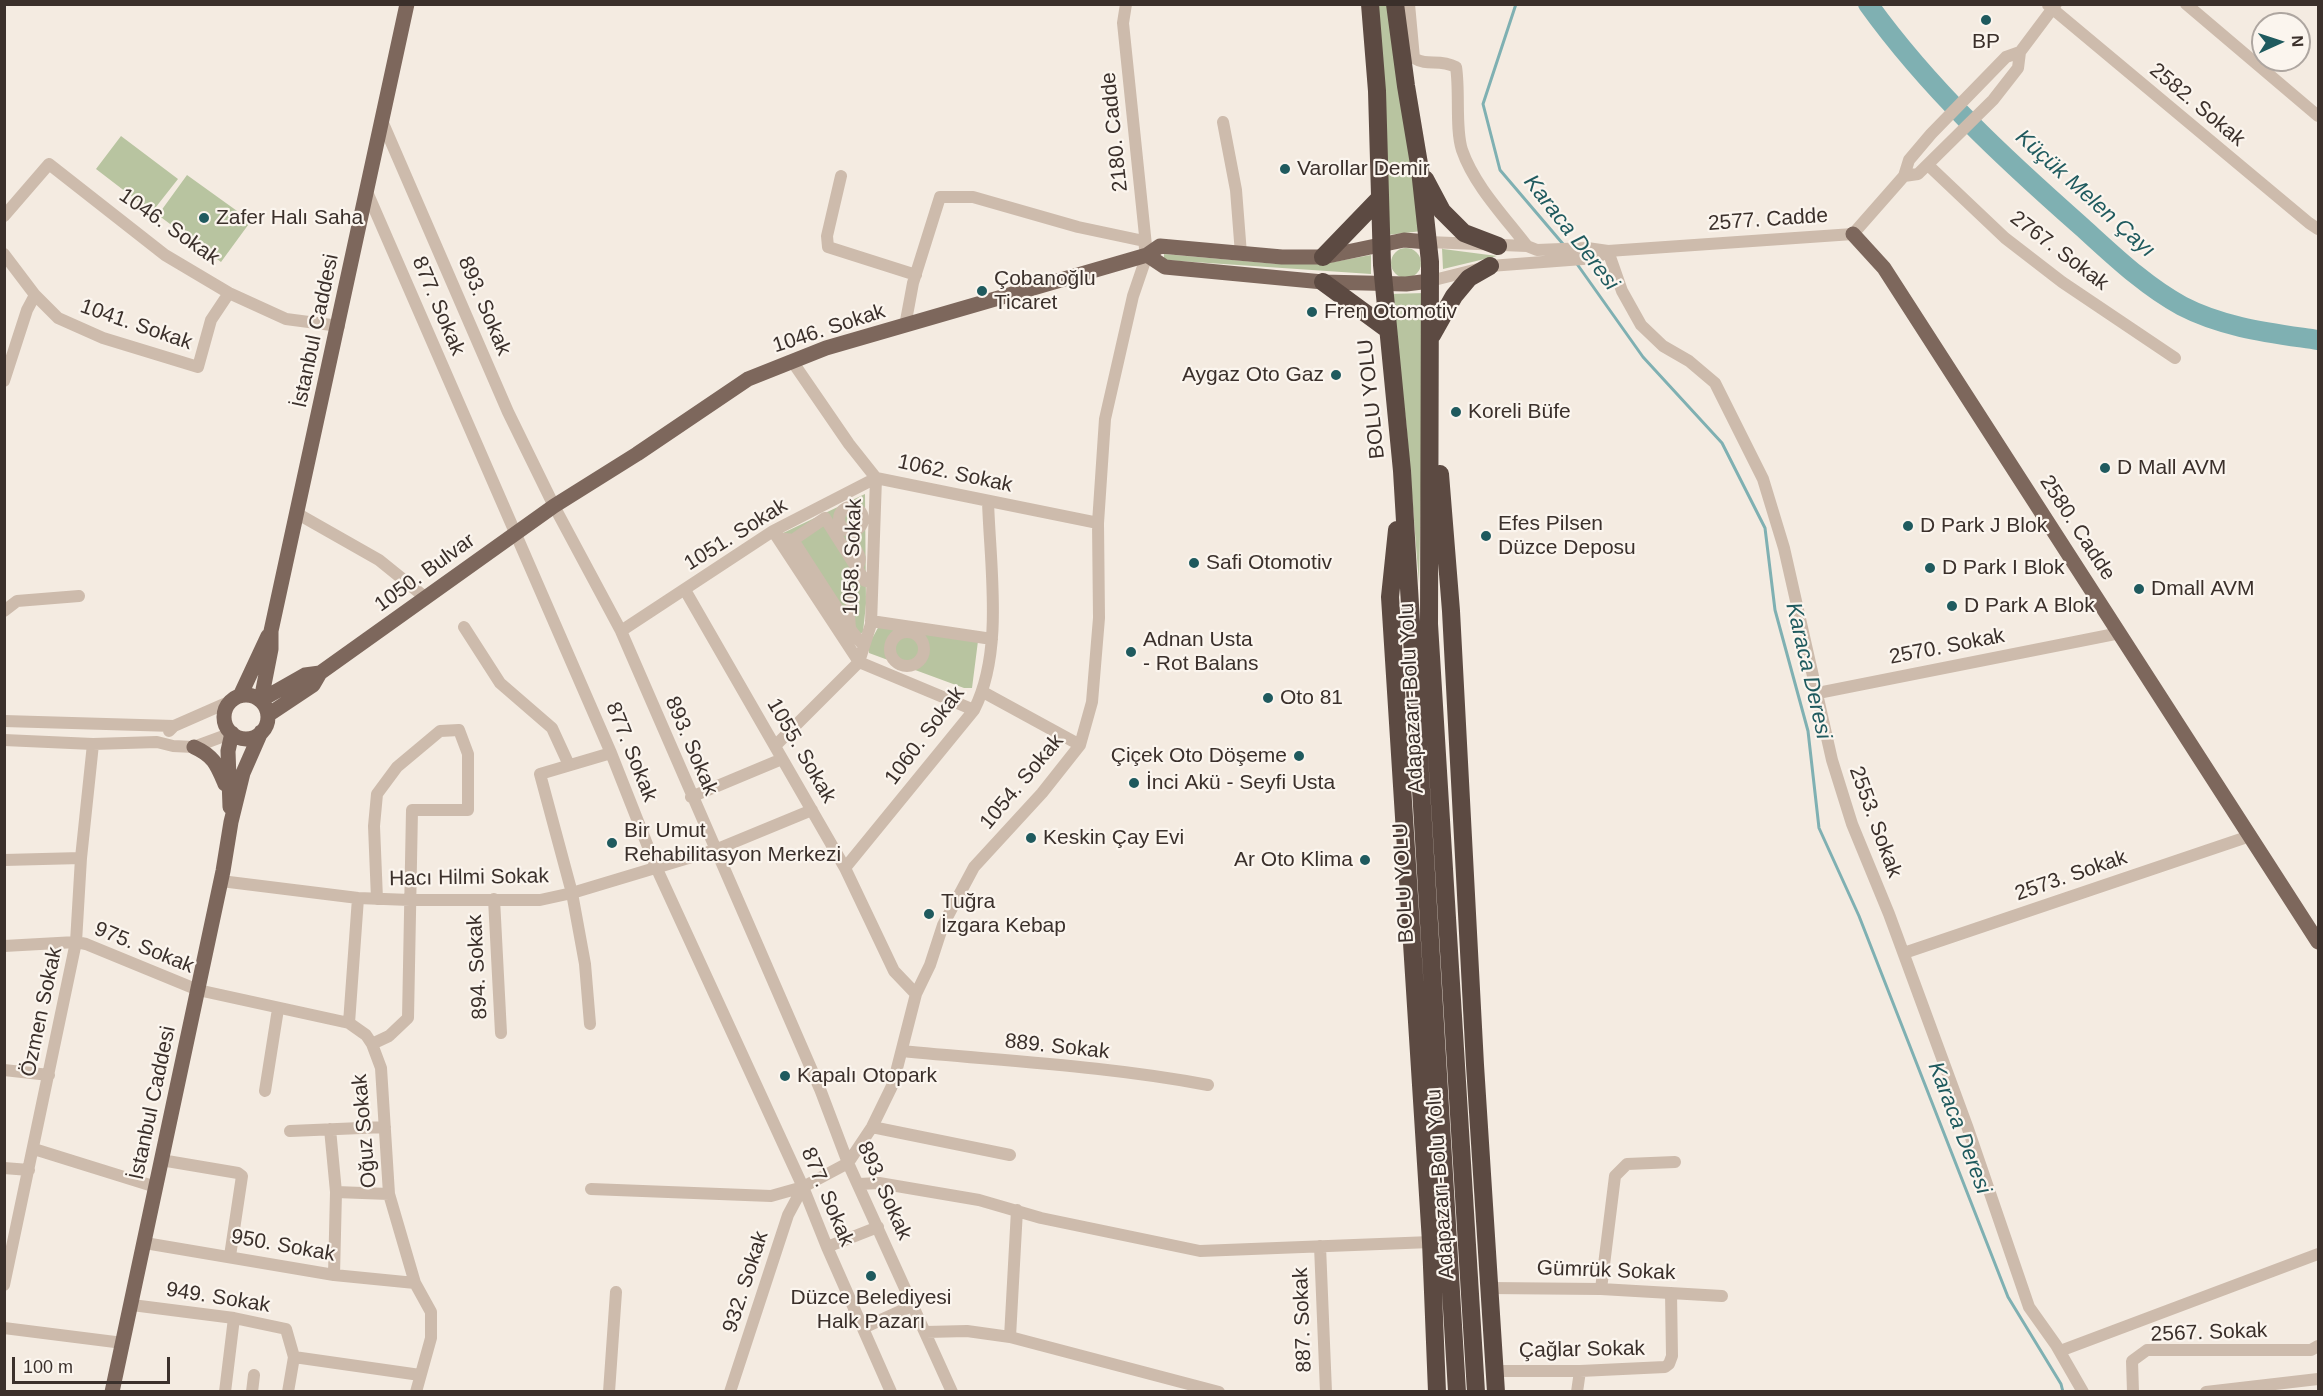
<!DOCTYPE html>
<html>
<head>
<meta charset="utf-8">
<style>
	body { margin:0 }
	#map { position:relative; width:2323px; height:1396px; overflow:hidden; background:#f4ebe1; font-family:Helvetica,sans-serif }
	canvas { display:block }
	.frame { position:absolute; inset:0; border:6px solid #3b302b; pointer-events:none }
	.north { position:absolute; left:2251px; top:12px; width:60px; height:60px; box-sizing:border-box; background:#fbf5ee; border:2px solid #aea6a0; border-radius:50%; rotate:87deg; font-size:16px; font-weight:700; line-height:24px; text-align:center; color:#3b302b }
	.north::after { content:''; display:block; margin:auto; width:21px; height:27px; background:#1f5a5e; clip-path:polygon(50% 0,100% 100%,50% 72%,0 100%) }
	.scale { position:absolute; left:12px; top:1357px; width:158px; height:27px; box-sizing:border-box; border:3px solid #3b302b; border-top:0; padding-left:8px; font-size:18px; line-height:21px; white-space:nowrap; color:#3b302b; -webkit-text-stroke:4px #fbf5ee; paint-order:stroke }
</style>
</head>
<body>
<div id="map">
<canvas width="2323" height="1396"></canvas>
<div class="frame"></div>
<div class="north">N</div>
<div class="scale">100 m</div>
</div>
<script>
const g = document.querySelector('canvas').getContext('2d');
g.lineJoin = 'round';
function fillPath(path, color) {
  g.fillStyle = color;
  g.fill(path, 'evenodd');
}
function trace(path, color, width, dash) {
  g.strokeStyle = color;
  g.lineWidth = width;
  g.lineCap = dash ? 'butt' : 'round';
  g.setLineDash(dash || []);
  g.stroke(path);
}
function drawText(font, color, halo, rows, align = 'center') {
  g.font = font + ' Helvetica,sans-serif';
  g.lineWidth = 4.5;
  g.setLineDash([]);
  g.textBaseline = 'middle';
  g.strokeStyle = halo;
  g.fillStyle = color;
  for (const [text, x, y, turn = 0] of rows) {
    g.save();
    g.translate(x, y);
    g.rotate((+turn || 0) * Math.PI / 180);
    g.textAlign = isNaN(turn) ? turn : align;
    if (halo) g.strokeText(text, 0, 0);
    g.fillText(text, 0, 0);
    g.restore();
  }
}
const green = new Path2D(`
	M1378 5H1387L1422 231 1387 235Z
	M121 136 178 179 152 212 96 169Z
	M187 175 251 221 221 262 158 215Z
	M1391 263a15 15 0 1 1 30 0a15 15 0 1 1-30 0Z
	M1442 248 1443 249 1497 256 1443 269Z
	M1164 254 1278 264 1328 263 1371 255V274L1164 260Z
	M1425 293 1419 583 1406 421 1389 294Z
	M865 494 866 604 863 632 849 642 781 534Z
	M880 624 978 641 972 688H964L869 653 868 646Z`);
const stream = new Path2D(`
	M1516 4 1483 104 1500 170 1563 244
	M1577 264 1643 357 1722 443 1765 528 1775 610 1808 731 1819 828 1859 916 2008 1297 2061 1384 2063 1392`);
const river = new Path2D(`
	M1868 4C1929 89 2005 159 2082 227 2113 255 2145 286 2182 306 2224 328 2272 333 2318 340`);
const minor = new Path2D(`
	M1409 4 1414 58C1428 67 1438 58 1456 67 1460 91 1455 129 1462 150 1474 185 1504 216 1527 246
	M2186 4 2318 116
	M2048 5 2309 223 2318 229
	M382 121 508 412 554 506 621 631 820 1089 848 1163 952 1392
	M1223 122 1236 190 1241 254
	M1928 165 2005 238 2062 282 2175 358
	M841 176 827 236 828 247 916 275
	M1904 176 1918 174 1993 100 2018 68 2020 52
	M367 192 611 753 656 867 803 1187 827 1247 891 1392
	M4 216 49 164 165 255 229 293 286 319 339 326
	M1428 242 1527 246 1537 250 1587 248 1608 251 1853 234 1904 176 1909 160 1931 134 2006 57 2020 52 2056 4
	M1608 251 1622 291 1641 325 1663 346 1689 361 1715 383 1763 479 1784 548 1832 760 1852 824 1889 914 1967 1126 2029 1307 2056 1345 2083 1392
	M4 254 35 295 27 310 4 381
	M1430 281 1490 266 1596 258 1608 251
	M35 295 58 318 103 338 198 367 211 320 229 293
	M905 326 913 283 940 197H973L1078 227 1144 241 1145 248
	M792 361 849 444 876 478 1098 523
	M839 519a12 12 0 1 1 24 0a12 12 0 1 1-24 0Z
	M298 514 379 560 426 598
	M855 530 854 547C860 555 862 559 857 568
	M773 531 859 662 974 710
	M778 538 793 540 853 633 864 646
	M793 540 825 518 865 581H872
	M685 590 845 868 894 971 916 994
	M849 592 853 600 849 615 850 628
	M4 611 17 601 79 596
	M871 621 992 639
	M464 627 500 683 552 728 569 765
	M621 631 773 531 876 478 871 624 859 662 775 746
	M890 649a17 17 0 1 1 34 0a17 17 0 1 1-34 0Z
	M983 692 1080 745
	M1818 693 2120 633
	M4 721 174 726
	M169 731 174 726 231 701
	M4 740 93 744 157 742 173 746 194 747 232 733
	M691 797 782 759
	M4 860 81 858
	M845 868 974 710C1004 651 990 567 988 501
	M221 881 358 898 410 900H540L572 893 715 850 812 810
	M494 899 501 1033
	M4 946 76 942 86 944 198 990 349 1023 366 1035 372 1044 381 1068 389 1194 415 1283 431 1312V1338L416 1392
	M1904 953 2250 836
	M349 1023 358 898
	M590 1024 585 964 572 893 540 774 611 753
	M372 1044 389 1036 408 1018 412 810H468V754L459 730 440 731 397 767 377 794 374 826 377 899
	M902 1051C1004 1061 1108 1066 1208 1085
	M4 1070 49 1075
	M265 1091 278 1009
	M872 1127 1010 1155
	M330 1129 336 1192 334 1275
	M290 1131 385 1127
	M34 1149 156 1187
	M161 1160 238 1173 242 1176 230 1256
	M4 1168 29 1170
	M859 1184 879 1183 979 1200 1041 1218 1200 1251 1431 1242
	M591 1189 771 1196 803 1187 848 1163 872 1127 893 1084 916 994 930 965 943 925 974 867 1042 793 1080 745 1092 702 1099 618 1098 523 1105 419 1133 296 1147 255 1123 23 1126 4
	M336 1192 389 1194
	M145 1243 334 1275 415 1283
	M1320 1246 1326 1392
	M827 1247 878 1227
	M4 1285 76 942 81 858 93 744
	M1489 1288 1601 1289 1722 1296
	M1601 1289 1615 1176 1627 1164 1675 1162
	M132 1305 234 1318 286 1329 294 1357 420 1375
	M4 1328 123 1343
	M863 1328 914 1305
	M926 1332 967 1331 1010 1337 1219 1392
	M1010 1337 1017 1210
	M2060 1351 2318 1254
	M1494 1371H1580L1665 1367 1669 1364 1672 1356 1671 1293
	M225 1392 234 1318
	M252 1392 254 1375
	M288 1392 294 1357
	M609 1392 616 1292
	M730 1392 788 1215 803 1187
	M1577 1392 1580 1371
	M2133 1392 2132 1361 2147 1350H2311L2318 1346
	M2206 1392 2318 1379`);
const major = new Path2D(`
	M1853 234 1884 268 2318 942
	M1147 255 1165 267 1323 282 1406 284 1430 281
	M224 717a22 22 0 1 1 44 0a22 22 0 1 1-44 0Z
	M240 696 268 636
	M261 700 305 675 320 673 554 506 637 454 748 379 826 348 1147 255 1160 246 1282 257H1323L1404 240 1428 242
	M261 700 271 649V631L407 4
	M268 715 313 685 320 673
	M194 747C214 756 217 765 225 784
	M230 807 228 751 232 733
	M112 1392 223 871 231 822 243 773 261 732`);
const highway = new Path2D(`
	M1370 4 1377 91 1382 265 1402 471 1457 1392
	M1395 4 1406 86 1420 170 1430 262 1429 624 1476 1392
	M1425 179 1442 211 1464 233 1498 246
	M1323 257 1379 199
	M1323 282 1387 329
	M1432 335 1454 296 1469 278 1490 266
	M1440 474 1451 611 1475 1065 1496 1392
	M1397 530 1390 597 1431 1242 1437 1392`);
const markers = [
	[1986,20,6,"#1f5a5e"],
	[1285,169,6,"#1f5a5e"],
	[204,218,6,"#1f5a5e"],
	[982,291,6,"#1f5a5e"],
	[1312,312,6,"#1f5a5e"],
	[1336,375,6,"#1f5a5e"],
	[1456,412,6,"#1f5a5e"],
	[2105,468,6,"#1f5a5e"],
	[1908,526,6,"#1f5a5e"],
	[1486,536,6,"#1f5a5e"],
	[1194,563,6,"#1f5a5e"],
	[1930,568,6,"#1f5a5e"],
	[2139,589,6,"#1f5a5e"],
	[1952,606,6,"#1f5a5e"],
	[1131,652,6,"#1f5a5e"],
	[1268,698,6,"#1f5a5e"],
	[1299,756,6,"#1f5a5e"],
	[1134,783,6,"#1f5a5e"],
	[1031,838,6,"#1f5a5e"],
	[612,843,6,"#1f5a5e"],
	[1365,860,6,"#1f5a5e"],
	[929,914,6,"#1f5a5e"],
	[785,1076,6,"#1f5a5e"],
	[871,1276,6,"#1f5a5e"]
];
const poiNames = [
	["BP",1986,42,"center"],
	["Varollar Demir",1297,169],
	["Zafer Halı Saha",216,218],
	["Çobanoğlu",994,279],
	["Ticaret",994,303],
	["Fren Otomotiv",1324,312],
	["Aygaz Oto Gaz",1324,375,"right"],
	["Koreli Büfe",1468,412],
	["D Mall AVM",2117,468],
	["Efes Pilsen",1498,524],
	["Düzce Deposu",1498,548],
	["D Park J Blok",1920,526],
	["Safi Otomotiv",1206,563],
	["D Park I Blok",1942,568],
	["Dmall AVM",2151,589],
	["D Park A Blok",1964,606],
	["Adnan Usta",1143,640],
	["- Rot Balans",1143,664],
	["Oto 81",1280,698],
	["Çiçek Oto Döşeme",1287,756,"right"],
	["İnci Akü - Seyfi Usta",1146,783],
	["Bir Umut",624,831],
	["Rehabilitasyon Merkezi",624,855],
	["Keskin Çay Evi",1043,838],
	["Ar Oto Klima",1353,860,"right"],
	["Tuğra",941,902],
	["İzgara Kebap",941,926],
	["Kapalı Otopark",797,1076],
	["Düzce Belediyesi",871,1298,"center"],
	["Halk Pazarı",871,1322,"center"]
];
const streetNames = [
	["2582. Sokak",2197,105,40],
	["2180. Cadde",1115,132,-96],
	["2577. Cadde",1768,220,-4],
	["1046. Sokak",169,227,35],
	["2767. Sokak",2059,251,37],
	["877. Sokak",438,306,67],
	["893. Sokak",484,306,67],
	["1041. Sokak",136,325,19],
	["1046. Sokak",829,329,-18],
	["İstanbul Caddesi",316,331,-78],
	["BOLU YOLU",1372,399,-96],
	["1062. Sokak",955,474,12],
	["2580. Cadde",2077,528,57],
	["1051. Sokak",736,535,-32],
	["1058. Sokak",853,557,-88],
	["1050. Bulvar",425,573,-36],
	["2570. Sokak",1947,647,-11],
	["Adapazarı-Bolu Yolu",1412,698,-93],
	["1060. Sokak",925,736,-53],
	["893. Sokak",691,746,67],
	["1055. Sokak",801,751,60],
	["877. Sokak",631,752,68],
	["1054. Sokak",1022,782,-50],
	["2553. Sokak",1875,822,70],
	["2573. Sokak",2071,876,-19],
	["Hacı Hilmi Sokak",469,878,-1],
	["BOLU YOLU",1404,883,-93],
	["975. Sokak",144,948,22],
	["894. Sokak",478,967,-93],
	["Özmen Sokak",42,1012,-78],
	["889. Sokak",1057,1047,6],
	["İstanbul Caddesi",153,1103,-78],
	["Oğuz Sokak",365,1131,-95],
	["Adapazarı-Bolu Yolu",1441,1184,-94],
	["893. Sokak",884,1191,66],
	["877. Sokak",827,1197,67],
	["950. Sokak",283,1246,10],
	["Gümrük Sokak",1606,1271,2],
	["932. Sokak",746,1282,-72],
	["949. Sokak",218,1298,9],
	["887. Sokak",1303,1320,-92],
	["2567. Sokak",2209,1333,-2],
	["Çağlar Sokak",1582,1350,-1]
];
const waterNames = [
	["Küçük Melen Çayı",2085,194,42],
	["Karaca Deresi",1571,233,52],
	["Karaca Deresi",1808,671,77],
	["Karaca Deresi",1959,1128,69]
];
fillPath(green, '#b8c4a0');
trace(stream, '#7fb0b2', 3);
trace(river, '#7fb0b2', 20);
trace(minor, '#cdbbac', 12);
trace(major, '#7d675c', 15);
trace(highway, '#5c4a42', 18);
for (const [x, y, r, color] of markers) {
  const dot = new Path2D();
  dot.arc(x, y, r, 0, 2 * Math.PI);
  g.fillStyle = color;
  g.fill(dot);
  trace(dot, '#fbf5ee', 2);
}
drawText('21px', '#3b302b', '#fbf5ee', poiNames, 'left');
drawText('21px', '#3b302b', '#fbf5ee', streetNames);
drawText('italic 22px', '#1f5a5e', '#fbf5ee', waterNames);
</script>
</body>
</html>
